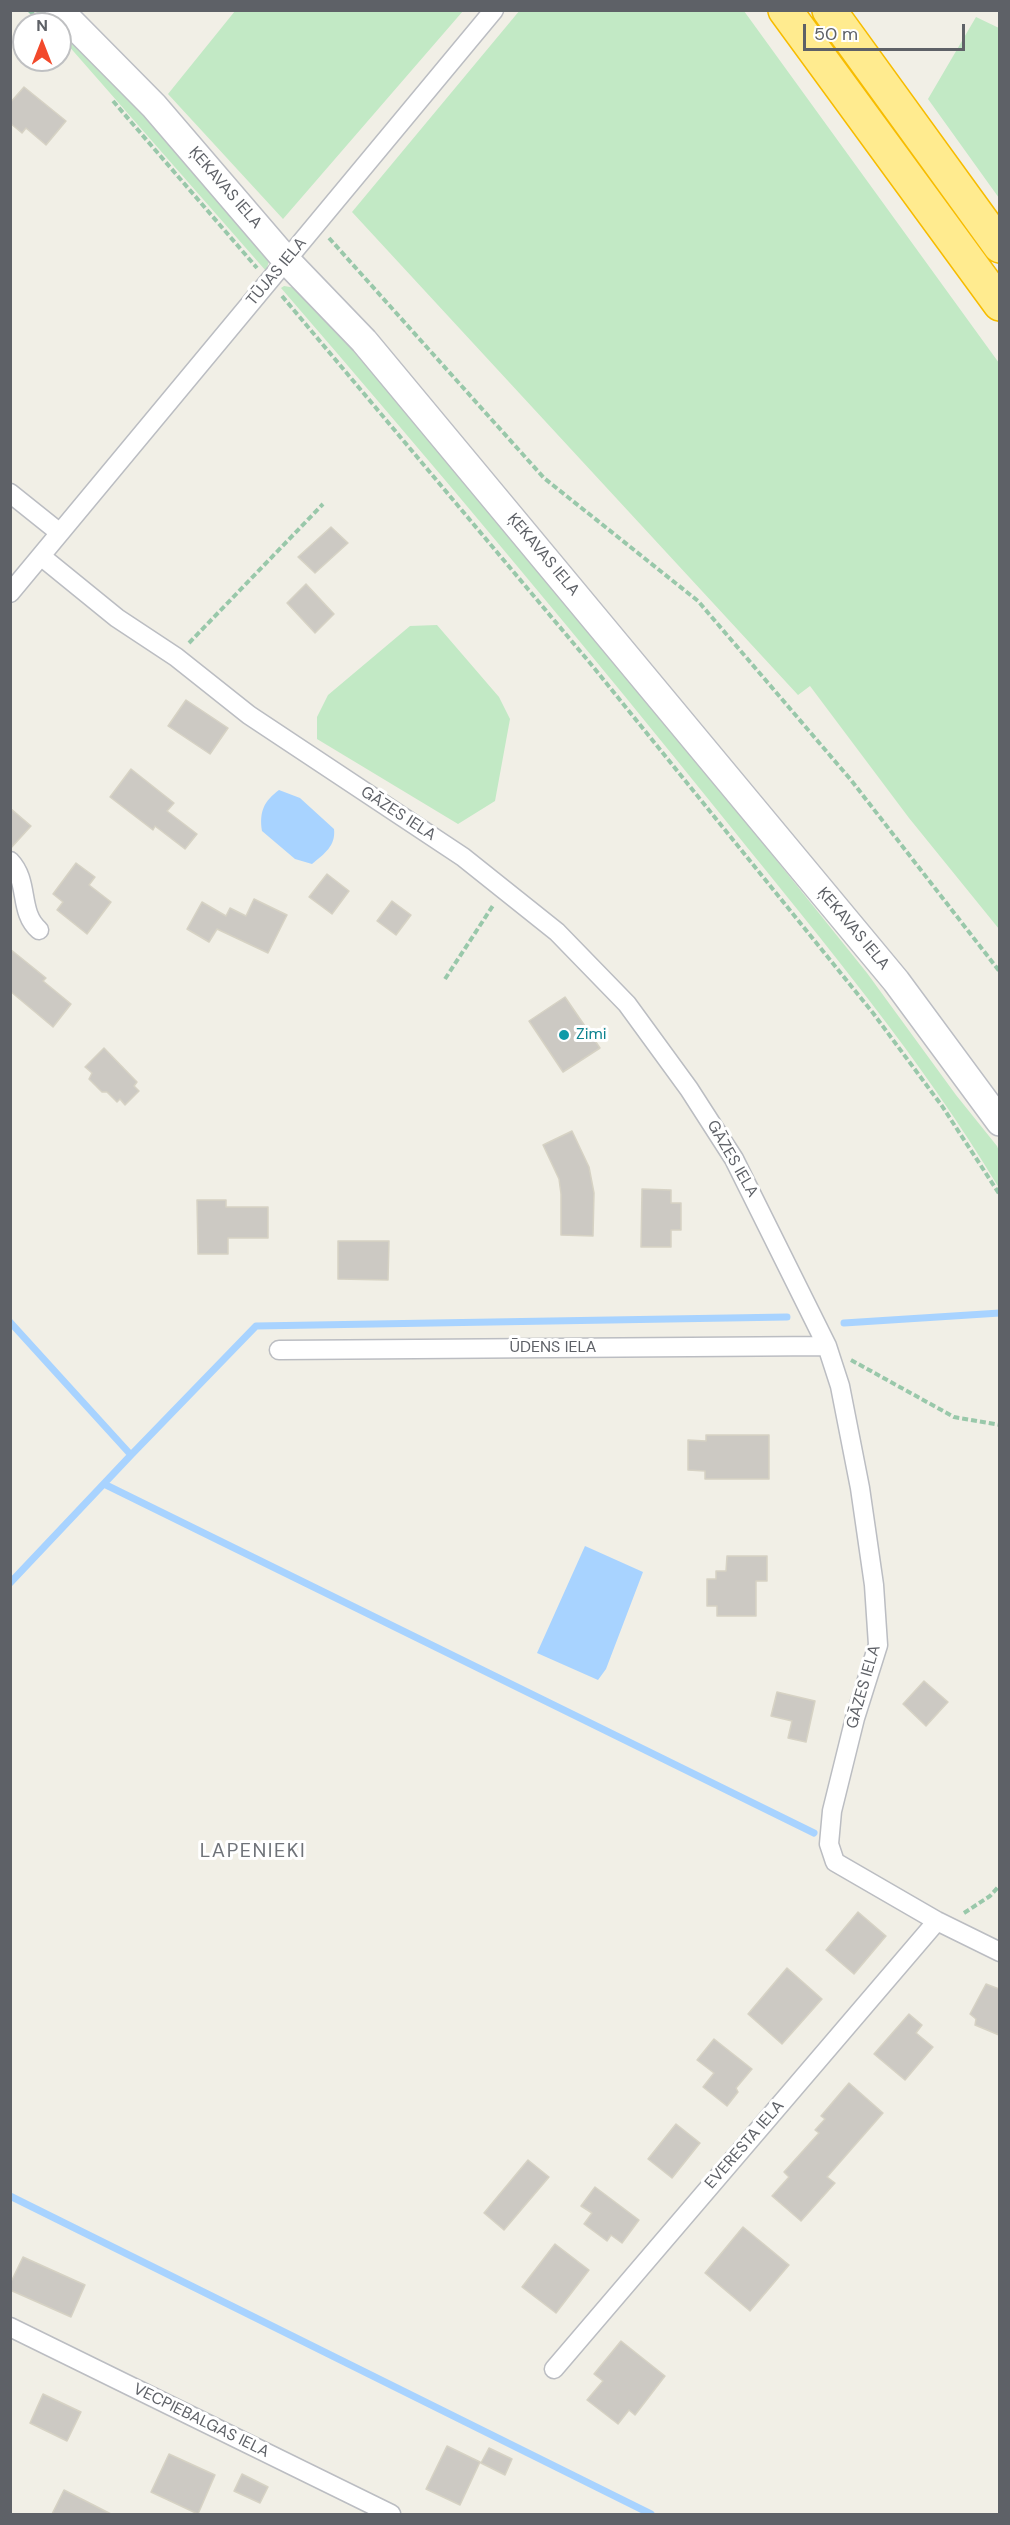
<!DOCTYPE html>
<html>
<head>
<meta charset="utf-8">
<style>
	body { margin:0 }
	#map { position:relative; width:1010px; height:2525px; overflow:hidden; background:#f1efe6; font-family:"DM Sans",sans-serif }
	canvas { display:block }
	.frame { position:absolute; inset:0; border:12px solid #5e6167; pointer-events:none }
	.north { position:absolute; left:12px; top:12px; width:60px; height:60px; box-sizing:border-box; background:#fff; border:2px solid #bfc0c2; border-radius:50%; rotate:0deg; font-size:16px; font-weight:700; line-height:24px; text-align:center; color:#5e6167 }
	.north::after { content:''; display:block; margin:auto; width:21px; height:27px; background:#f2492b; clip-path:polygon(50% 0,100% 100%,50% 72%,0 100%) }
	.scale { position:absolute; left:803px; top:24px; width:162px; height:27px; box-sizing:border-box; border:3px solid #5e6167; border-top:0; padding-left:8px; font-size:18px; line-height:21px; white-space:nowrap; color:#5e6167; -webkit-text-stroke:4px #fff; paint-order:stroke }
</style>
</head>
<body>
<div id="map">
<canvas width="1010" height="2525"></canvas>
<div class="frame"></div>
<div class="north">N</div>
<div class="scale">50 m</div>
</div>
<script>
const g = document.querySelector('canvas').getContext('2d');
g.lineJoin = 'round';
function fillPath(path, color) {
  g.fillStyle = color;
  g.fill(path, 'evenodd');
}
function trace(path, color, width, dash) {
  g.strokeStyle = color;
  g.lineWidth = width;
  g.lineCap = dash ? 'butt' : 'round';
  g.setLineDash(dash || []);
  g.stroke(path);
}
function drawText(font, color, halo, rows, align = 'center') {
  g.font = font + ' "DM Sans",sans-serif';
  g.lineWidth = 6;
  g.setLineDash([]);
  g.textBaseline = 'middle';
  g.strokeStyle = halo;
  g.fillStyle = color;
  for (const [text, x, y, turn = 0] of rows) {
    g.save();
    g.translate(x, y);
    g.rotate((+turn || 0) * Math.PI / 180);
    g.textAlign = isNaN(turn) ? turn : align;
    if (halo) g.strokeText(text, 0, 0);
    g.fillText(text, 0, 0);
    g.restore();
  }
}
const green = new Path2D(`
	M520 10 744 11 999 363V929L909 818 810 686 798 695 352 212Z
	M35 11H49L66 25 270 258 266 271 60 36V24H49Z
	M235 11V10L463 11 283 219 168 94Z
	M976 17 999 28V198L928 99Z
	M284 286 296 288 391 390 733 806 867 973 956 1095 997 1146 999 1151V1188C922 1059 824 943 730 826 584 644 434 465 281 288Z
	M437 625 499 697 510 719 495 801 458 824 317 739V717L328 695 410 626Z`);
const water = new Path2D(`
	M279 790 300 798 334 829C336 846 324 854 312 864L295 859 262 831C259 812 264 801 279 790Z
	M585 1546 643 1572 606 1669 598 1680 537 1653Z`);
const stream = new Path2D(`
	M10 1322 131 1455 10 1583
	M844 1323 1000 1313
	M131 1455 256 1326 787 1317
	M104 1484 814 1833
	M10 2196 651 2514`);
const building = new Path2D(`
	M24 87 66 121 46 145 26 128 22 133 10 123V103Z
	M331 527 348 543 315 573 298 557Z
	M306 584 334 614 315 633 287 603Z
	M186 700 228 728 210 754 168 726Z
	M131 769 174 803 167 811 197 834 185 849 155 826 153 830 110 797Z
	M10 808 31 826 10 849Z
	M76 863 95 877 89 885 111 902 87 934 57 910 63 902 53 894Z
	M327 874 349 891 332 914 309 897Z
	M254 899 287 915 268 953 217 929 209 942 187 929 202 902 226 916 230 908 246 916Z
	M392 901 411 915 396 935 377 921Z
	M10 949 46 978 43 981 71 1004 53 1027 10 991Z
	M565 997 600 1048 563 1072 529 1021Z
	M104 1048 137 1082 134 1086 139 1091 125 1105 120 1099 117 1102 107 1092H102L89 1079 92 1073 85 1067Z
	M572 1131 589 1167 594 1193 593 1236 561 1235V1194L559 1179 543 1145Z
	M642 1189 671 1190V1203H681V1230H671V1247H641Z
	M197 1200H226V1207H268V1238H228V1254H198Z
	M338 1241H389L388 1280 338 1279Z
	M706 1435H769V1479H705V1471L688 1470V1440L706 1441Z
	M727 1556H767V1581H756V1616H717V1606H707V1579H716V1571H726Z
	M924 1681 948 1702 926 1726 903 1704Z
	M777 1692 815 1701 806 1742 788 1738 792 1721 771 1716Z
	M858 1912 886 1936 854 1974 826 1950Z
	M787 1968 822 1999 782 2044 748 2014Z
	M986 1984 999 1989V2035L975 2025 976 2019 970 2014Z
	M909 2014 922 2025 916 2033 933 2047 905 2080 874 2054Z
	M714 2039 752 2069 736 2088 738 2092 727 2106 703 2087 714 2073 697 2060Z
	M849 2083 883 2113 827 2177 835 2183 801 2221 772 2196 789 2177 784 2172 819 2133 815 2130 825 2119 821 2116Z
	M676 2124 700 2143 672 2178 648 2159Z
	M528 2160 549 2177 504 2230 484 2213Z
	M595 2187 639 2220 622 2243 611 2235 607 2241 584 2224 592 2213 581 2206Z
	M743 2227 789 2265 750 2311 705 2273Z
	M555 2244 589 2270 556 2313 522 2287Z
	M23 2257 85 2285 71 2317 10 2290V2284Z
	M621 2341 665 2376 635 2415 629 2410 618 2424 587 2400 603 2381 594 2374Z
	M43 2394 81 2412 67 2441 30 2423Z
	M447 2446 480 2462 460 2505 426 2489Z
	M489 2448 512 2459 505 2475 481 2463Z
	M169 2454 215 2475 198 2514 151 2492Z
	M242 2474 268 2487 260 2503 234 2491Z
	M64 2490 111 2514H52Z`);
const path = new Path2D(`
	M29 10 36 17
	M113 101 257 268
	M329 238 544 478 698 601 851 780 1000 972
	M282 296 590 663 873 1013 942 1106 1000 1195
	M189 643 323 504
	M445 979 494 904
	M851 1360 954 1417 1000 1425
	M964 1913 990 1896 1000 1885`);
const street = new Path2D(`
	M10 493 60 533
	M42 557 117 618 176 657 249 715 463 857 557 932 627 1004 689 1089 734 1159 827 1346 840 1386 860 1488 874 1585 878 1645 855 1718 832 1811 829 1844 835 1862 937 1921 1000 1952
	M10 593 494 10
	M10 861C30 882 18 912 39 930
	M279 1350 827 1346
	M10 2327 391 2514
	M554 2369 937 1921`);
const secondary = new Path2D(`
	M59 10 154 106 287 261 364 341 896 981 1000 1122`);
const highway = new Path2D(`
	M785 10 1000 304
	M829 10 1000 246`);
const markers = [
	[564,1035,6,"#0f9aa8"]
];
const streetNames = [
	["ĶEKAVAS IELA",225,188,49],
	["TŪJAS IELA",277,272,-50],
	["ĶEKAVAS IELA",543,555,50],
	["GĀZES IELA",398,814,33],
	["ĶEKAVAS IELA",853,929,50],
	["GĀZES IELA",732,1159,60],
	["ŪDENS IELA",553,1348],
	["GĀZES IELA",864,1687,-74],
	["EVERESTA IELA",745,2145,-49],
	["VECPIEBALGAS IELA",201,2421,26]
];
const cultureNames = [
	["Zimi",576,1035]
];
const quarterNames = [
	["LAPENIEKI",253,1852]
];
fillPath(green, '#c2e9c5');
fillPath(water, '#a8d3ff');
trace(stream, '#a8d3ff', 7);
fillPath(building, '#ccc9c3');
trace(building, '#d6d2c4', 1.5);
trace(street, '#bbbdc2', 21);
trace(secondary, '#bcbec4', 30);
trace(highway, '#f7bc00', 36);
trace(path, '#99c8aa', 4, [6, 3]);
trace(street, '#fff', 18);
trace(secondary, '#fff', 27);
trace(highway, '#ffeb8f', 33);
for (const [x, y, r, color] of markers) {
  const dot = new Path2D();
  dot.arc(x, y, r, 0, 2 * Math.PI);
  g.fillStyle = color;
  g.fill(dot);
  trace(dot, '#fff', 2);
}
drawText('16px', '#5e6167', '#fff', streetNames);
drawText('16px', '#0d838f', '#fff', cultureNames, 'left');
g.letterSpacing = '1.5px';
drawText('20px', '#6f7379', '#fff', quarterNames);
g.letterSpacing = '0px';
</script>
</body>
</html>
